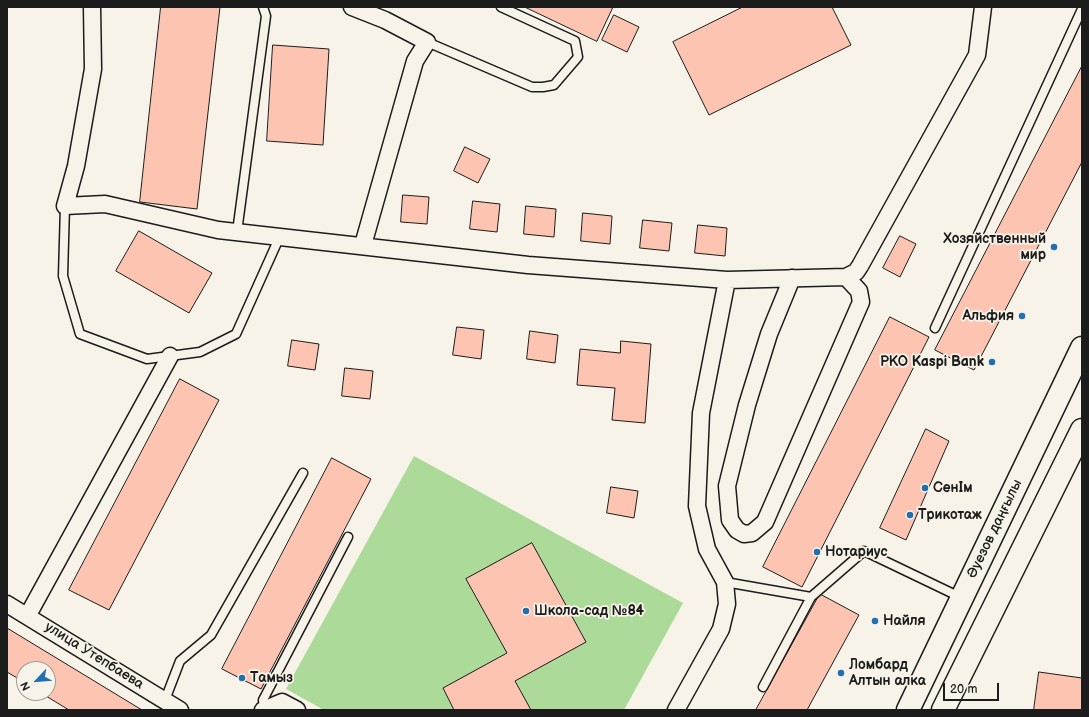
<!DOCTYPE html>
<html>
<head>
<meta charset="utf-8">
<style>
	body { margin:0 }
	#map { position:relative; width:1089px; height:717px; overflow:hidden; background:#f7f3e8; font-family:"Balsamiq Sans",sans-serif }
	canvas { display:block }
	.frame { position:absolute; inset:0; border:8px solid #1c1c1c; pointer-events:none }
	.north { position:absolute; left:16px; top:661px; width:40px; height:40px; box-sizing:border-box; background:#f7f3e8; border:1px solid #9f9d96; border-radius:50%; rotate:244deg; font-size:11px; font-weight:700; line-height:16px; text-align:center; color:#1c1c1c }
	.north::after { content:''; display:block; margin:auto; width:14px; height:18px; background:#1f6fb2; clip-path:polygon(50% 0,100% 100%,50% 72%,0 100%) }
	.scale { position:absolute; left:943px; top:683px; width:56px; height:18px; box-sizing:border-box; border:2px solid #1c1c1c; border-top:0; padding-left:5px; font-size:12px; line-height:14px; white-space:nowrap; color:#1c1c1c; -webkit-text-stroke:3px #f7f3e8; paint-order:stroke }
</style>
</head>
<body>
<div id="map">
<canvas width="1089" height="717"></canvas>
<div class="frame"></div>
<div class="north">N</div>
<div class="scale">20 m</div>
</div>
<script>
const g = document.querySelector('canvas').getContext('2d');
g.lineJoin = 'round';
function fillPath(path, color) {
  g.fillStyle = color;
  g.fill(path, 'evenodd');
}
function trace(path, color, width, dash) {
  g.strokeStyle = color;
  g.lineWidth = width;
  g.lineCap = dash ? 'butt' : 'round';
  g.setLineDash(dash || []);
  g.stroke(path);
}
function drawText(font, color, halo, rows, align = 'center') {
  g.font = font + ' "Balsamiq Sans",sans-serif';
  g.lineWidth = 3.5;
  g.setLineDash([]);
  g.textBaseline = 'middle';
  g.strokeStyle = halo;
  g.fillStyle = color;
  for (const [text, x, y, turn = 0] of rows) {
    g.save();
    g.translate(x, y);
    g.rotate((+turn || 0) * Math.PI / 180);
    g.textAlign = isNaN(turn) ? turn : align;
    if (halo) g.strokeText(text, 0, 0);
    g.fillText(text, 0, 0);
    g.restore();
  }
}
const green = new Path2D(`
	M414 456 683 603 624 710H324L286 689Z`);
const building = new Path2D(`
	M161 7H220L197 209 140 202Z
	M525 7H613L597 41Z
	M743 7H832L851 45 709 115 673 42Z
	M614 15 639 27 627 52 602 40Z
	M273 45 329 49 323 145 267 141Z
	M1082 66V162L974 370 935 350Z
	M465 147 490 159 478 183 454 171Z
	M403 195 429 197 427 224 401 222Z
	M473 201 500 204 497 232 470 229Z
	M526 206 556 209 554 237 524 234Z
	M583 213 612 216 610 244 581 241Z
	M643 220 672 223 669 251 640 248Z
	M698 225 727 228 725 256 695 253Z
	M139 231 212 273 189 313 116 271Z
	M900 236 916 244 900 277 883 268Z
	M890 317 929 337 802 587 763 567Z
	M457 327 484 330 481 359 453 355Z
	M530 331 558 335 555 363 527 359Z
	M292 340 319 344 315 370 288 366Z
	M621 341 651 344 645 423 612 420 615 388 577 385 580 349 620 353Z
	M345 368 373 371 370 399 342 396Z
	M180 379 219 400 109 610 69 590Z
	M926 429 949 441 906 540 880 528Z
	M332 458 371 479 261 689 222 669Z
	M611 487 638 491 634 518 607 513Z
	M532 543 586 642 515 681 531 710H454L443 688 507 653 466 579Z
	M820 594 859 615 807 710H756Z
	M7 628 142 710H69L41 693H48V669H24V682L7 672Z
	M1039 672 1082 678V710H1034Z`);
const service = new Path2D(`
	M427 42 532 87H543L554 85 578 57 575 41 501 7
	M65 206 63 276 80 334 147 359 200 352 236 334 280 236
	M237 232 266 16 263 7
	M935 328 1082 9
	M725 582 811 597
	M763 687 811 597 864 551 960 597
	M165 700 180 661 211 635 303 473
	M264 709 263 700 348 537`);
const minor = new Path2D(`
	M92 7 93 69 76 166 65 206 105 204 218 230 528 265 727 280 846 277 856 272 860 266 977 55 983 7
	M352 7 385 20 427 42 415 61 363 245
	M792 278 769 334 747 405 727 486 730 520 737 530 744 534 752 533 765 522 861 302 859 291 846 277
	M7 604 180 710
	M28 615 170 356
	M263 710 282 702 297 710
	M676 710 721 629 727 604 725 582 707 549 697 506 701 413 727 280`);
const secondary = new Path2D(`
	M908 710 1082 348
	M943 710 1082 430`);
const markers = [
	[1054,247,4,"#1f6fb2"],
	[1022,316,4,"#1f6fb2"],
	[992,362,4,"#1f6fb2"],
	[925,488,4,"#1f6fb2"],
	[910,515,4,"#1f6fb2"],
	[817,552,4,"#1f6fb2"],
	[526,611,4,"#1f6fb2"],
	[875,621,4,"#1f6fb2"],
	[841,673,4,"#1f6fb2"],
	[242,678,4,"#1f6fb2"]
];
const poiNames = [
	["Хозяйственный",1046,239,"right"],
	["мир",1046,255,"right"],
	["Альфия",1014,316,"right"],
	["РКО Kaspi Bank",984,362,"right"],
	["СенIм",933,488],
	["Трикотаж",918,515],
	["Нотариус",825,552],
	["Школа-сад №84",534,611],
	["Найля",883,621],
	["Ломбард",849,665],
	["Алтын алка",849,681],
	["Тамыз",250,678]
];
const streetNames = [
	["Әуезов даңғылы",995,529,-64],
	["улица Утепбаева",94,656,32]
];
fillPath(green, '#acda99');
fillPath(building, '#fdc5b1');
trace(building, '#1c1c1c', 1);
trace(service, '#1c1c1c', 11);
trace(minor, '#1c1c1c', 19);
trace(secondary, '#1c1c1c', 25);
trace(service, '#f7f3e8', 8);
trace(minor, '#f7f3e8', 16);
trace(secondary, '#f7f3e8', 22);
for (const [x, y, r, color] of markers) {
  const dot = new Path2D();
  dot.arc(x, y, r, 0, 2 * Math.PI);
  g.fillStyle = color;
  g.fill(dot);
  trace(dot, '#f7f3e8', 1.5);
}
drawText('bold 14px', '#1c1c1c', '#f7f3e8', poiNames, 'left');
drawText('14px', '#1c1c1c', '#f7f3e8', streetNames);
</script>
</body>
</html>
